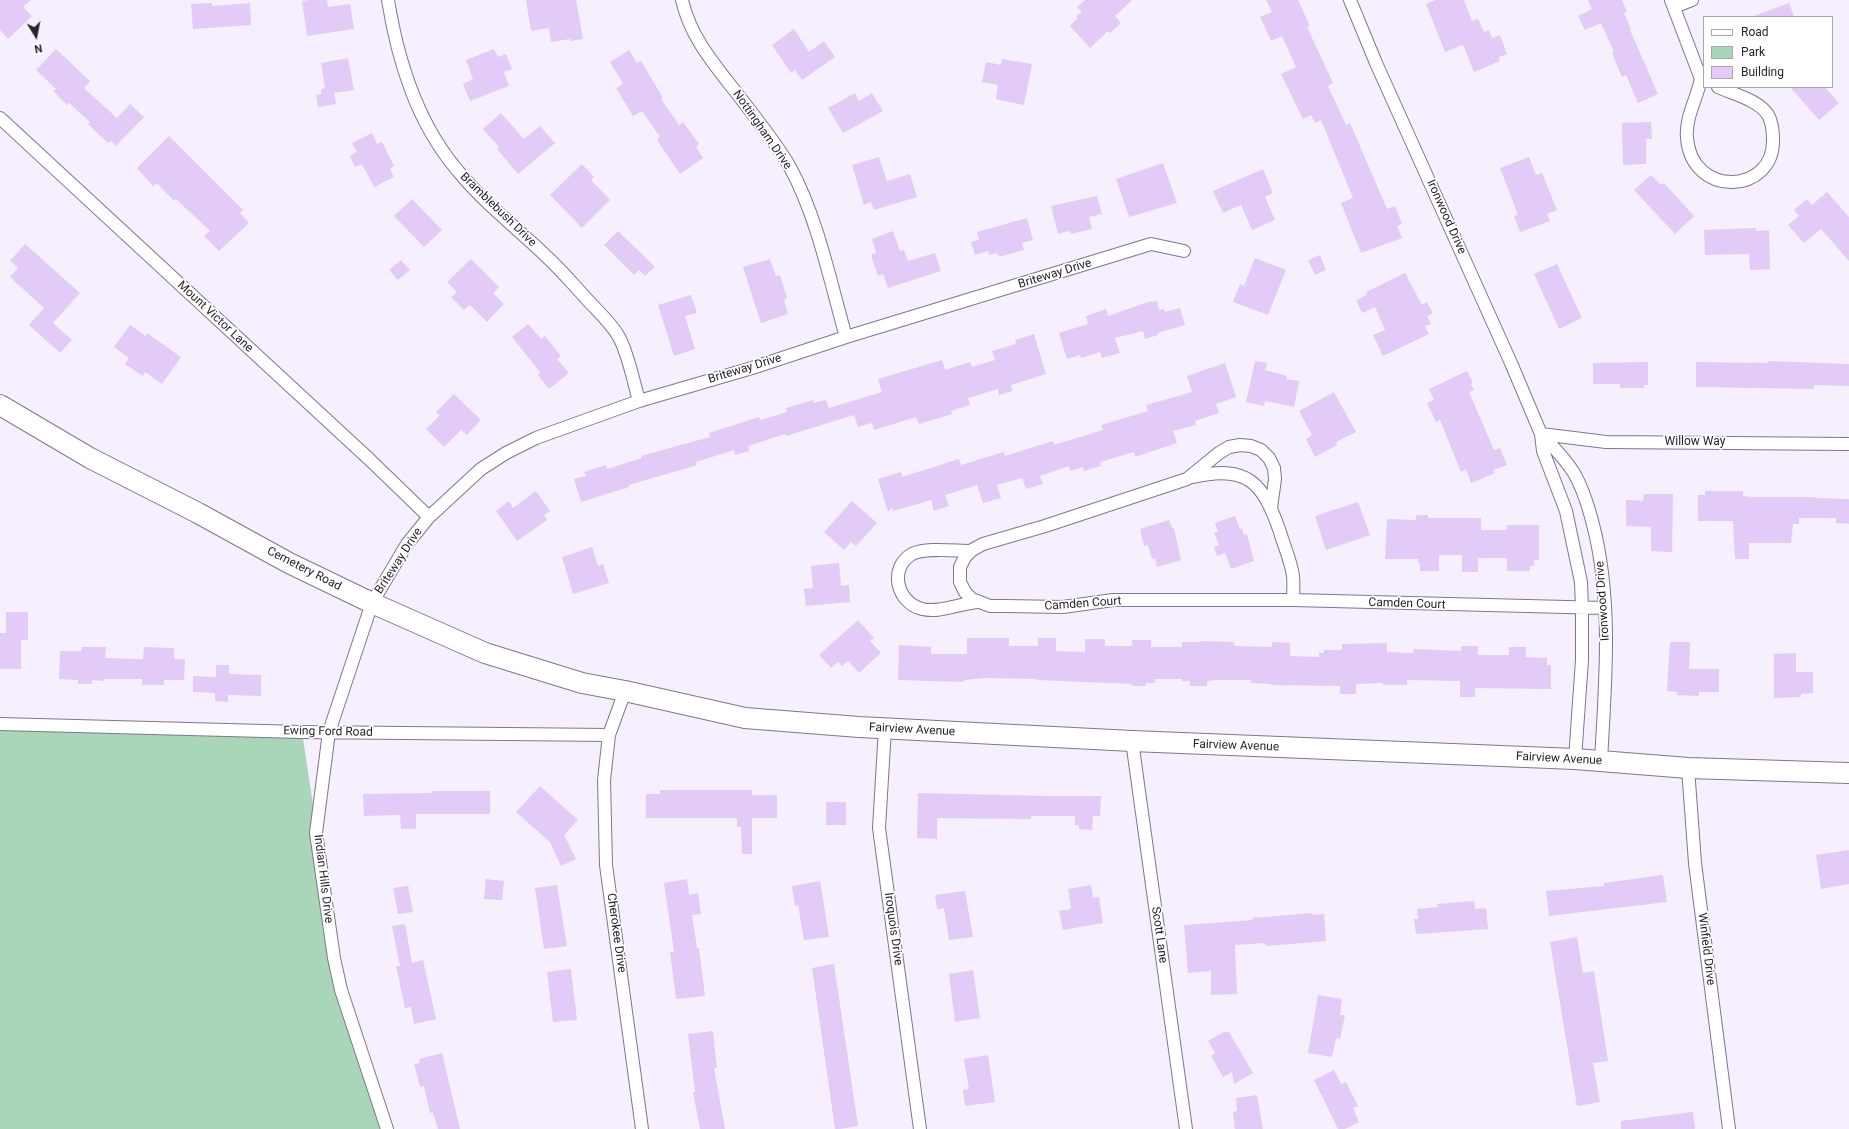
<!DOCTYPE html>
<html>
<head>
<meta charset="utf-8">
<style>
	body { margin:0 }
	#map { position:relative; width:1849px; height:1129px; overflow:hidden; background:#f6effd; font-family:Roboto,sans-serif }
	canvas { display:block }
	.legend { position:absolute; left:1703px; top:16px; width:130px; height:72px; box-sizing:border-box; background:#fff; border:1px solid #a9a7aa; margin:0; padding:5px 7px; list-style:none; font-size:12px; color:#27232b }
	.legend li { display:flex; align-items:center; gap:8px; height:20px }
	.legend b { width:20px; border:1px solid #a9a7aa }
	.north { position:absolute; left:16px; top:16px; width:40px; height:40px; -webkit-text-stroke:3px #fff; paint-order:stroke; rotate:170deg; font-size:11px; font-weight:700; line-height:16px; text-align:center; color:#27232b }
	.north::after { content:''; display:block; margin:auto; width:14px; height:18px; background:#27232b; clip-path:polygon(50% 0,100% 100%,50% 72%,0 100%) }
</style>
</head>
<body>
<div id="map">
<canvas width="1849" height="1129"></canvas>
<ul class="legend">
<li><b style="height:5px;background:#fff"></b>Road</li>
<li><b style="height:11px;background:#a9d5b9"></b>Park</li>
<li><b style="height:11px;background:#e2cbf6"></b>Building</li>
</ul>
<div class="north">N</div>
</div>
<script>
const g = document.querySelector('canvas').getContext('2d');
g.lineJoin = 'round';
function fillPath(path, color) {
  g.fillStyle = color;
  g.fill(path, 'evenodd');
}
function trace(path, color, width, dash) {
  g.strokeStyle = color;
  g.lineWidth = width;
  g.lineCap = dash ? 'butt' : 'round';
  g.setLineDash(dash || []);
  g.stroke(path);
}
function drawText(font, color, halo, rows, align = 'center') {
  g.font = font + ' Roboto,sans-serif';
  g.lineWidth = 3.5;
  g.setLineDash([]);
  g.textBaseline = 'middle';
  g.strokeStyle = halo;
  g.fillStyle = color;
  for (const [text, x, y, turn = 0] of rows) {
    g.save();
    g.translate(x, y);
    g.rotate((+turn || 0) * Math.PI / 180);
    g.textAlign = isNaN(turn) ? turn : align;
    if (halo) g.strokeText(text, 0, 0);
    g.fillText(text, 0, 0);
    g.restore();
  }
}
const green = new Path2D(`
	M0 723 302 732 341 990 387 1129H0Z`);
const building = new Path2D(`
	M0 0H31L23 7 32 16 8 39 0 30Z
	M309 0H327L328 7 350 4 354 29 307 36 302 1Z
	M526 0H576L583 39 570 41V39L551 42 549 28 531 31Z
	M1085 0H1132L1115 16 1121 23 1110 33 1108 31 1090 48 1070 26 1078 18 1076 16 1082 12 1077 7Z
	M1266 0H1298L1310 26 1307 27 1333 83 1328 86 1346 125 1350 123 1387 209 1395 206 1402 224 1397 226 1402 238 1361 253 1341 203 1353 198 1321 120 1315 123 1311 115 1303 119 1281 74 1296 67 1282 36 1271 41 1260 17 1272 12Z
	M1435 0H1464L1472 21 1478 19 1484 32 1489 30 1492 38 1500 35 1507 54 1499 57 1500 61 1474 72 1463 45 1445 52 1426 4Z
	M1588 0H1622L1627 12 1624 13 1631 29 1630 30 1658 94 1638 103 1626 75 1622 77 1612 53 1614 52 1601 23 1585 30 1578 16 1592 9Z
	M212 3V6L250 3 251 25 193 29 191 4Z
	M1789 3 1794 17H1754V16Z
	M794 29 809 52 824 41 835 57 802 80 795 70 791 73 772 45Z
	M56 49 90 81 84 88 117 118 130 104 144 117 116 146 111 141 108 143 88 124 90 122 69 103 67 105 53 91 56 89 36 70Z
	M494 49 498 57 506 54 512 69 504 72 509 86 470 101 463 84 473 79 466 60Z
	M629 50 637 63 641 61 663 98 661 99 679 125 683 122 699 144 696 147 703 158 680 174 657 140 660 137 642 111 633 116 616 88 623 84 610 62Z
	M348 58 354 90 334 93 336 104 318 107 316 95 321 94V89L325 88 321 63Z
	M1002 59 1032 64 1024 105 996 99 998 85 982 82 986 62 1001 65Z
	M1790 87H1825L1839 103 1819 120Z
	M855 93 859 101 872 93 883 111 843 133 828 108Z
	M501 113 524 139 540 126 555 143 518 174 497 149 499 147 483 129Z
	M1651 122 1652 139H1646V164L1623 165 1622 123Z
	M372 133 377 144 382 142 394 166 390 169 394 177 374 187 362 164 355 167 350 156 357 152 352 143Z
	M169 136 243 210 240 213 249 223 219 251 204 236 210 231 176 199 174 201 157 183 153 186 137 168Z
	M879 157 887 181 910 174 917 197 874 210 871 202 864 205 852 165Z
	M1529 157 1536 175 1542 173 1557 210 1547 214 1550 221 1520 232 1514 216 1518 215 1500 168Z
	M1163 163 1177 203 1129 217 1116 179Z
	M582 164 594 177 591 180 610 200 582 228 550 195Z
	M1263 169 1273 193 1265 197 1275 220 1252 230 1241 205 1223 213 1213 191Z
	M1651 175 1661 185 1664 183 1694 216 1675 234 1634 190Z
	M1827 192 1849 217V261L1821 229 1804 243 1788 225 1799 216 1794 210 1807 199 1812 205Z
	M1097 196 1102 214 1089 217 1092 229 1071 234 1070 231 1058 234 1051 206Z
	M412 199 442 230 424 247 394 216Z
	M1027 218 1033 240 1022 243 1024 250 999 257 997 253 989 255 988 251 975 255 971 242 979 240 977 232Z
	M1756 228V231L1769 230 1770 269 1750 270 1749 254 1705 255 1704 230Z
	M618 231 655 267 645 276 639 270 634 275 604 245Z
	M893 231 900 251 904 250 908 261 935 253 941 271 888 288 883 274 878 276 871 255 876 253 872 239Z
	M25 244 80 293 53 323 72 340 60 353 29 325 44 308 10 277 18 268 10 261Z
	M1320 255 1326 270 1315 275 1308 260Z
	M1255 258 1286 270 1268 315 1233 302 1240 284 1244 286Z
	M471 259 499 287 493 293 504 304 487 322 470 305 464 310 451 297 457 292 447 282Z
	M770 259 776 276 780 275 787 298 784 300 788 314 761 323 743 267Z
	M401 260 410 270 398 280 389 270Z
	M1557 264 1582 318 1559 329 1534 274Z
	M1405 273 1422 305 1427 302 1433 313 1427 316 1431 324 1425 326 1429 334 1383 356 1373 335 1385 330 1375 307 1362 313 1356 300 1367 295 1366 292Z
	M691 295 697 313 685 316 695 349 674 356 658 305Z
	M1151 301V302L1157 301 1159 310 1164 309 1165 312 1180 308 1185 325 1157 333 1158 335 1145 339 1143 331 1115 338 1120 353 1102 358 1100 352 1081 358 1080 355 1067 359 1059 333 1088 324 1086 316 1106 309 1108 316Z
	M528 324 541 339 545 336 561 356 557 359 569 373 549 389 538 375 540 372 512 337Z
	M130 325 146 336 147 333 181 357 162 384 145 372 143 376 125 364 129 358 114 347Z
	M1034 334 1046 374 1011 385 1012 391 999 395 998 389 968 398 970 405 951 411 952 414 919 424 916 417 874 430 872 423 858 427 854 415 786 436 785 434 748 446 749 451 735 455 734 450 696 462 697 465 629 485V487L581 502 574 479 586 476 584 472 606 465 607 469 642 458 641 456 710 437 709 433 759 417 760 420 787 412 786 408 813 400 814 403 826 400 829 408 882 392 878 379 942 360 945 370 970 362 972 367 995 360 992 351 1016 344 1015 340Z
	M1255 361 1267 363 1265 370 1287 376 1286 379 1299 381 1294 407 1265 401 1264 406 1246 402Z
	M1768 361 1849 364V386L1814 385V389L1696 387V362L1768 363Z
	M1648 362V385H1644V388H1620V384H1593V363Z
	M1225 363 1236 397 1216 404 1219 413 1195 421 1196 425 1173 431 1177 443 1135 457 1134 452 1100 462 1101 466 1084 471 1083 467 1070 471 1069 466 1040 476 1043 484 1026 489 1022 478 997 485 1001 498 983 503 977 485 945 495 949 506 934 511 931 500 893 511 892 507 888 512 878 479 901 472 902 477 959 459 961 465 1004 452 1005 456 1053 441 1054 445 1103 430 1101 425 1148 411 1146 405 1192 392 1187 376Z
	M1467 371 1473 383 1471 384 1474 390 1469 392 1494 450 1500 448 1507 465 1493 470 1495 473 1471 483 1466 469 1461 472 1440 420 1436 422 1427 403 1434 400 1429 389Z
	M1334 392 1356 432 1336 442 1337 445 1315 457 1306 439 1312 435 1299 411Z
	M454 394 481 420 467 435 461 430 444 447 426 429 440 415 436 412Z
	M536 491 550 511 544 515 547 520 517 541 496 511 509 501 513 508Z
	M1705 491H1743V496L1752 497H1815V498L1849 499V524L1836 523V518H1799V524H1793L1791 543H1749V559H1735L1733 521H1698V495H1705Z
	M1644 494H1673L1672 552 1651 551V527L1626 526V500L1643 501Z
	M852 501 877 523 856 546 851 542 844 550 824 532Z
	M1358 502 1370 535 1326 550 1315 516Z
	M1416 515H1428V518H1481V530H1507V525H1539V560H1534V566H1530V571H1507V558H1478V572H1462V555H1439V571H1420V563H1418V559H1385L1387 519 1416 520Z
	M1235 516 1240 529 1242 528 1244 535 1247 534 1254 561 1231 569 1225 553 1217 556 1214 547 1219 545 1214 533 1218 532 1215 523Z
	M1169 520 1172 528H1174L1181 560 1157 567 1155 558 1152 559 1148 545 1144 546 1140 529Z
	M592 547 598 566 603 564 609 583 573 594 562 557Z
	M839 563 841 586 849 585 850 602 806 606 804 589 813 588 811 566Z
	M6 612H28V640H21V669H0V633H6Z
	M858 620 874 638 870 641 881 653 859 673 848 661 842 666 838 662 831 668 819 655Z
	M967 638H1009V646H1038V638H1056V651L1085 652V639H1105V646H1132V640H1151V647H1182V642H1201V641L1234 642V645L1236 646 1272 647V642L1290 643V656L1319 657V653H1324V650H1342V644L1387 643V652L1413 653 1414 649 1461 651V646H1478V655H1509V647H1526V657L1547 658V665H1551V689L1475 688V697H1460V681L1407 680V685H1383V683L1356 684V694H1340V686L1271 685V684L1251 683V680H1217L1207 681V686H1190V681H1182V679H1155V683H1146V686H1132V684L1037 680V679L985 678 964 680 963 682 898 680 899 645 931 647V654H967Z
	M1670 642H1690L1689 669H1719V692H1699V696L1677 695V692L1667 691Z
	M82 647H106L105 658 143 659 144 647 174 648V659H185L184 680H164V685H142V679H104V681L92 680V684H78V680L59 679 60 651H81Z
	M1796 653V672H1813V693L1801 694V697L1774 698V654Z
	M216 665H229V674L261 675V696L228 695V702L215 701V693L193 692V676L216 677Z
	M540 786 578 820 564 835 576 859 561 866 550 842 516 812Z
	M660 790H752V795H777V818H752V854H742L741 827H737V818H646V794H660Z
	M433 791H490V814H416V829H401L400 815 364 816 363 794 433 793Z
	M918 793 1047 796H1101L1100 816H1093L1092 830 1079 829V825H1075V816H1031V819L937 818V839L917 838Z
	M826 802H846V825H826Z
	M1849 850V884L1821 889 1816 855Z
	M1663 875 1667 902 1549 916 1546 891 1604 886V883Z
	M486 879 504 881 502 900 484 899Z
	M687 879 689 895 698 893 701 914 692 915 697 948H699L705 996 676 999 670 952H674L664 883Z
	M820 881 829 937 804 940 798 905 795 906 792 886Z
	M557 885 567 946 544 949 535 888Z
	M1091 885 1093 898 1099 897 1103 923 1063 930 1059 911 1071 909 1068 889Z
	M408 886 413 912 398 914 393 888Z
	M965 891 973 937 949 940 944 908 937 909 935 895Z
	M1474 901 1475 909 1486 908 1488 929 1416 934 1414 919H1418L1417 909 1438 907 1437 904Z
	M1312 913 1313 915 1324 914 1326 941 1266 946 1265 943 1235 945 1237 994 1211 995V971L1188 973 1184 925 1253 920 1252 918Z
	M405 924 412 963 423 960 436 1019 414 1024 411 1007 405 1008 396 966H400L392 926Z
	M1577 937 1583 973 1594 971 1608 1061 1593 1063 1600 1102 1577 1106 1550 942Z
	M834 964 858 1126 840 1129H835L812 968Z
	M571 969 577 1020 553 1022 547 972Z
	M973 970 980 1018 955 1022 949 974Z
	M1318 995 1342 999 1340 1015H1345L1340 1039 1336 1038 1332 1057 1308 1053Z
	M713 1031 717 1068H714L725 1129H700L693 1092H695L688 1034Z
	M1224 1032H1229L1253 1073 1234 1084 1232 1072 1223 1077 1211 1056 1215 1053 1208 1041Z
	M442 1053 460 1129H438L433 1112 430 1113 424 1086 420 1087 414 1064 420 1063 419 1059Z
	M988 1055 995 1102 965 1106 963 1090 969 1089 964 1059Z
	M1334 1070 1341 1084 1346 1082 1358 1106 1353 1108 1359 1122 1345 1129H1338L1314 1080Z
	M1257 1095 1263 1129H1235L1233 1112 1237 1111 1236 1098Z
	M1693 1112 1695 1129H1621V1121Z`);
const street = new Path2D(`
	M388 0C398 62 417 123 458 171 484 203 517 228 547 257 560 269 572 283 584 296 596 310 610 321 619 337 629 356 633 380 639 401
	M682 0C690 36 713 63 735 91 752 113 776 143 790 167 818 219 830 281 846 337
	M1350 0 1376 63 1511 363 1541 434 1543 451 1566 511 1581 582 1582 608V660L1575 759
	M1671 0 1701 79
	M1674 7 1692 0
	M1704 81 1701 79C1697 98 1685 118 1687 138 1692 199 1775 194 1773 139 1773 132 1772 122 1768 115 1759 100 1733 94 1718 87
	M0 118 369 459 429 517
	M1541 434C1553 447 1565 458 1574 473 1585 492 1591 515 1596 537 1612 611 1605 686 1601 761
	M1541 434 1606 442 1849 444
	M1193 477C1248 464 1263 483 1280 532 1284 546 1291 561 1293 576 1294 584 1293 592 1293 600
	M1271 508 1275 479 1274 468 1269 458 1261 450 1251 446 1240 445 1229 447 1219 453 1187 479 1045 526 983 544 972 550 965 557 960 567V582L965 592 972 599 990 606H1005L1063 607 1113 600H1293L1605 608
	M971 551C955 551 926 547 912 554 888 568 897 603 922 609 939 613 959 604 977 602
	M0 724 302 732 609 735 625 691
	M885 728 879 828 920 1129
	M609 735 604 780 606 865 642 1129
	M1132 741 1186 1129
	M1688 768 1695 863 1729 1129
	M387 1129 341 990 334 958 316 833 329 732 372 603 407 544 429 517 481 469 506 453 536 438 639 401 752 368 846 337 1151 244 1184 251`);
const primary = new Path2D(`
	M0 405 90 458 198 513 289 563 372 603 485 653 582 683 625 691 745 718 859 727 1132 741 1575 759 1688 768 1849 773`);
const streetNames = [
	["Nottingham Drive",762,130,55],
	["Bramblebush Drive",498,210,44],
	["Ironwood Drive",1446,217,66],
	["Briteway Drive",1055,274,-17],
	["Mount Victor Lane",215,317,43],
	["Briteway Drive",745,369,-17],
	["Willow Way",1695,442],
	["Briteway Drive",399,561,-57],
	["Cemetery Road",304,569,27],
	["Ironwood Drive",1603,601,-94],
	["Camden Court",1083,604,-4],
	["Camden Court",1407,604,2],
	["Fairview Avenue",912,730,3],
	["Ewing Ford Road",328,732,1],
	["Fairview Avenue",1236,746,2],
	["Fairview Avenue",1559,759,3],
	["Indian Hills Drive",323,879,83],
	["Iroquois Drive",893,929,82],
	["Cherokee Drive",616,933,82],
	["Scott Lane",1159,935,82],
	["Winfield Drive",1706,949,83]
];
fillPath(green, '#a9d5b9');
fillPath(building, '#e2cbf6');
trace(street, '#81768b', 14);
trace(primary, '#81768b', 22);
trace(street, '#fff', 12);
trace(primary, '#fff', 20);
drawText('12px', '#27232b', '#fff', streetNames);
</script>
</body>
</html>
